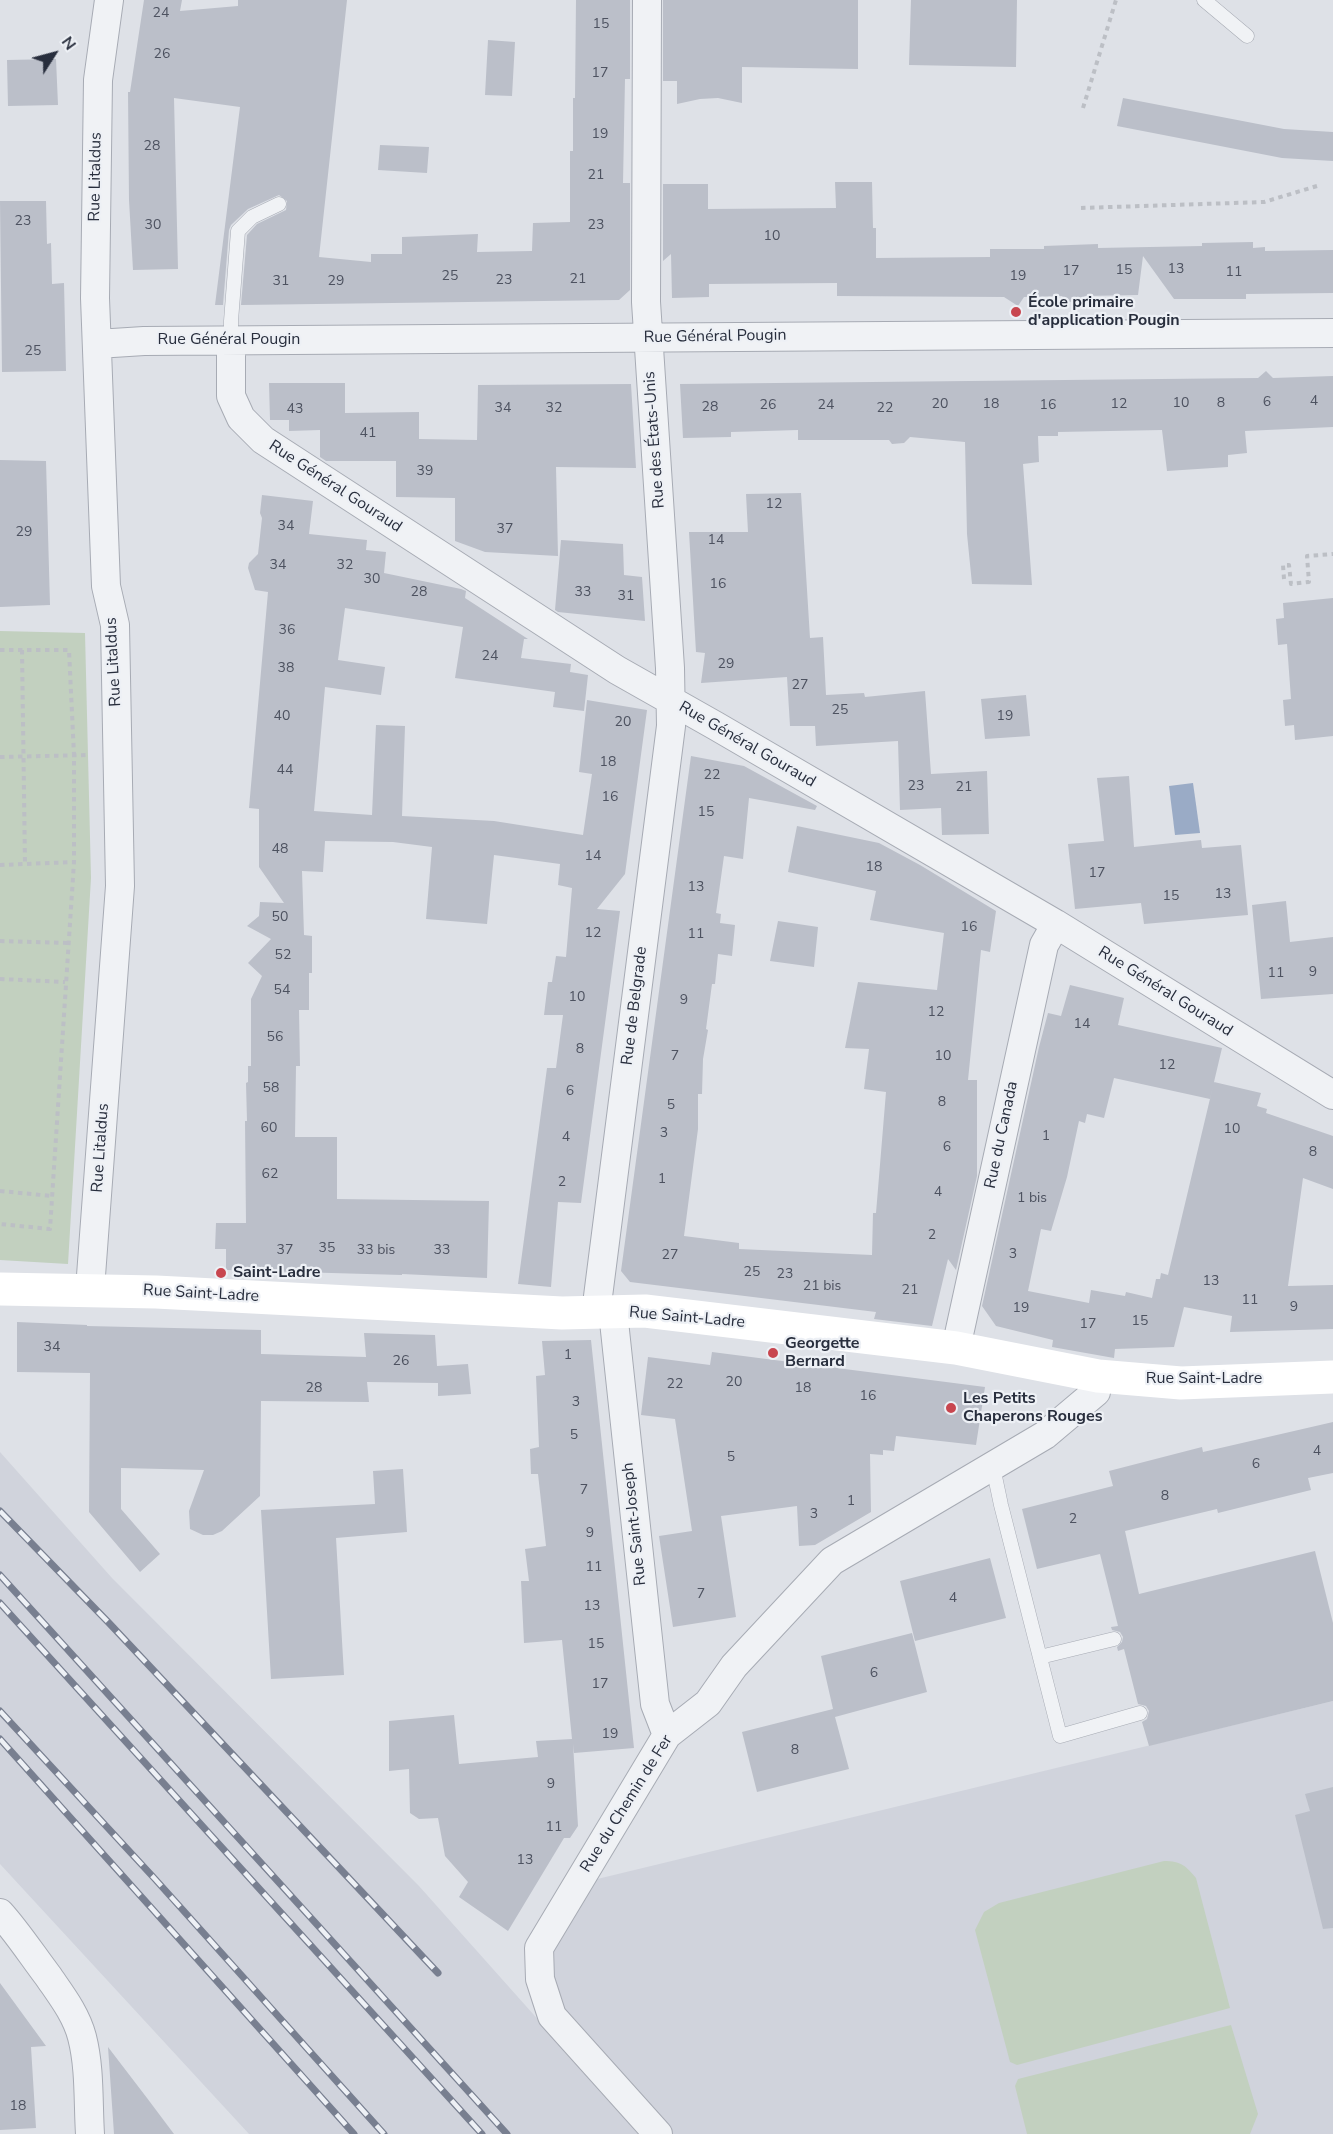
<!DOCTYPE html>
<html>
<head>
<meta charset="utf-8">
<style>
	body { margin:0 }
	#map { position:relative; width:1333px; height:2134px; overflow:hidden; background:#dee1e7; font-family:"Nunito Sans",sans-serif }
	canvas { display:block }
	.north { position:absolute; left:24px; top:24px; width:60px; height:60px; -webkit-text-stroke:4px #edf0f5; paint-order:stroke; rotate:54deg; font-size:16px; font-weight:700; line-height:24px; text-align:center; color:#282e3d }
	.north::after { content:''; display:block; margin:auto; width:21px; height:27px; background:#282e3d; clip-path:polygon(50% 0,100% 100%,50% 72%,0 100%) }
</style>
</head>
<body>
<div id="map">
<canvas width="1333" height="2134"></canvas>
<div class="north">N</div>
</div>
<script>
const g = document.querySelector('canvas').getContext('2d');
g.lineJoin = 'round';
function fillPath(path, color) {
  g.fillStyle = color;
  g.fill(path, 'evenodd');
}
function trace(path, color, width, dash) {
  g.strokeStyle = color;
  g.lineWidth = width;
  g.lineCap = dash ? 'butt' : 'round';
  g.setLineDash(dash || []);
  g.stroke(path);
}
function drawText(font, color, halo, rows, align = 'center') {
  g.font = font + ' "Nunito Sans",sans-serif';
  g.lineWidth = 4.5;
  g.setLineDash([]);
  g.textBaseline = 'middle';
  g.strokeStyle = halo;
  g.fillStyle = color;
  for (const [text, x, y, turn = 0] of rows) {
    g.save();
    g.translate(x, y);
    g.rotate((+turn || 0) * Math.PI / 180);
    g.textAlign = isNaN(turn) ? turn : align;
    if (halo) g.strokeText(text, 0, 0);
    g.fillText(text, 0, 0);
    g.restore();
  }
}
const built = new Path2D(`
	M0 1452 112 1578 419 1886 640 2134H249L0 1864Z
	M1333 1701V2134H667L557 2014 549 1948 589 1881Z`);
const green = new Path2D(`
	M0 631 85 633 91 878 68 1264 0 1260Z
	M1164 1861C1181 1861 1186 1866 1196 1878L1230 2008 1017 2065 1010 2062 975 1930 984 1912 999 1903Z
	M1231 2025 1258 2114 1250 2134H1027L1015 2086 1018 2079Z`);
const water = new Path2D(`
	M1193 783 1200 833 1175 835 1169 786Z`);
const building = new Path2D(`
	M144 0H182L180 11 238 6V0H347L319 257 371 262V254H402V237L478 234 477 252 532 251 533 223 570 222V151H573V98H575L576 0H630V79H625L623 183H630V290L619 300 241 305 247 235 257 224 286 210 287 201 279 195 248 209 231 225 229 230 223 305H215L240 107 174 98 178 269 133 270 129 200 128 92H130Z
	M663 0H858V69L742 67V103L718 98 700 99 677 104V81H663Z
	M911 0H1017L1016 67 909 65Z
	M488 40 515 42 512 96 485 95Z
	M56 59 58 105 8 106 7 60Z
	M1123 98 1284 129 1333 132V161L1282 158 1117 126Z
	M380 145 429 147 427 173 378 170Z
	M835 182H872L873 228H876V258L990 257V249H1044V246L1098 244V248L1202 246V243L1253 242V248L1265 247V251L1333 250V293L1246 294V299H1174L1143 256 1138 295 1085 296 1080 301 1068 302 1062 296 1024 297 1018 306 1004 297 837 296V283L709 284V297L672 298 671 254 663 261V184H708V209L836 208Z
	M0 201H46L47 244 51 243 52 284 64 283 66 371 2 372Z
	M1266 371 1273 378 1333 376V427L1245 431 1247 453 1228 455V467L1167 471 1162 430 1058 432V436H1038L1039 462 1023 464 1032 585 972 584 967 534 965 442 910 437 904 443 892 444 889 440H798V430L731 432V437L683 438 680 384 1258 378Z
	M269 383H345V413L419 412V439L477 440 478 385 631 384 636 468 556 467 558 556 485 552 455 541V498L396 497V461H326L320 457V430L289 431V420H270Z
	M0 460 46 461 50 605 0 607Z
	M801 493 810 638 823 637 826 695 864 693 865 697 925 691 931 774 987 771 989 834 942 835 941 808 900 810 898 741 816 746 815 726H790L787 677 701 683 705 653 696 652 689 532H748L746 494Z
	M262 495 313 501 309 534 367 540 366 550 386 552 384 573 461 589 466 591 465 598 528 639H524L521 658 571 664 570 672 588 675 584 711 553 707 555 692 455 678 463 627 345 608 338 660 385 667 381 695 325 687 314 811 372 815 376 725 405 726 402 816 494 821 583 835 592 774 579 772 587 700 647 710 625 874 597 909 620 911 581 1203 558 1202 551 1287 518 1284 547 1068H556L563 1015H544L548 982H552L556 956 566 957 572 888 558 885 560 864 494 855 487 924 426 919 432 847 393 842 325 841 323 872 302 871 304 935 312 936V973H309V1010H299L300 1066H296L295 1137H337V1199L489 1201 487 1278 402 1274V1275L226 1270V1249H215L216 1223H246L245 1121H247L246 1083 248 1082V1066H251V999L262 976 248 963 271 939 247 926 259 916 260 902 284 903 259 867V809L249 808 268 592 255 590 248 568 249 563 258 554 262 518 260 513Z
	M561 540 623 544 624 575 642 577 645 621 558 612 555 610Z
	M1333 598V736L1295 740 1294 725 1285 726 1283 700 1291 699 1287 644 1278 645 1276 619 1284 618 1283 603Z
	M1026 695 1030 736 985 739 981 699Z
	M691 756 744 766 817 806 815 810 749 798 743 859 724 856 716 913 721 914 720 923 735 925 732 956 718 954 715 984H712L706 1029 708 1030 703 1059 702 1094H698V1129L684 1236 739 1243V1249L872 1255 873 1213H876L886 1092 864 1089 869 1049 845 1048 858 982 937 990 944 933 870 920 876 891 788 872 797 826 879 843 920 865 996 911 990 952 981 950 968 1080H977V1176L956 1270 948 1259 932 1326 874 1319 876 1312 630 1282 621 1271Z
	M1129 776 1134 847 1201 840 1202 848 1241 845 1248 915 1144 924 1141 903 1075 909 1068 844 1104 841 1097 778Z
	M1286 901 1290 942 1333 937V994L1261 999 1252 905Z
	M778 921 818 927 814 967 770 961Z
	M1070 985 1124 998 1118 1025 1222 1048 1210 1099 1114 1078 1104 1118 1087 1114 1085 1123 1079 1121 1067 1177 1051 1231 1041 1229 1028 1291 1089 1303 1091 1290 1125 1296 1126 1292 1152 1298 1156 1279H1160L1161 1273 1168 1275 1214 1082 1261 1093 1257 1106 1267 1109 1266 1113 1333 1136V1189L1303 1178 1288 1286 1333 1285V1329L1230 1332 1232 1316 1184 1307 1174 1347 1115 1349 1114 1358 1052 1347 1053 1340 996 1326 982 1306 1039 1047 1048 1013 1061 1016Z
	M17 1322 87 1325V1326L261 1330V1354L366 1357 364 1333 435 1335 437 1366 468 1364 471 1394 438 1396V1383L367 1382 369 1402 261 1401 260 1496 222 1531 213 1535H203L190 1529 189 1511 204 1470 121 1468V1509L160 1554 140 1572 89 1512 90 1373 17 1372Z
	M591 1340 634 1748 574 1753 573 1744 578 1826 570 1838H564L508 1931 459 1897 468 1882 445 1856 438 1818 419 1819 410 1813 409 1769 389 1771V1721L454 1715 459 1764 538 1757 536 1741 572 1739 562 1640 524 1643 521 1581H529L525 1549 546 1546 538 1474H531L530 1449 539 1447 536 1376 545 1375 542 1341Z
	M712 1352 985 1387 976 1445 896 1436 894 1451 883 1450V1455L870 1454 871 1512 815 1545 799 1546 797 1506 721 1516 736 1617 673 1627 659 1536 692 1531 675 1419 641 1415 648 1357 710 1365Z
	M1333 1422V1473L1308 1478 1311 1490 1218 1513 1217 1509 1125 1531 1139 1594 1315 1551 1333 1623V1701L1149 1746 1142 1722 1147 1719 1149 1711 1146 1706 1138 1704 1124 1649 1118 1651 1117 1647 1122 1642 1123 1637 1120 1632 1112 1630 1111 1627 1118 1626 1100 1554 1037 1569 1022 1509 1113 1486 1109 1471 1202 1447 1203 1452Z
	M403 1469 407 1532 336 1538 344 1675 271 1679 261 1510 375 1504 373 1471Z
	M990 1558 1006 1618 915 1641 900 1581Z
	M912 1633 927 1692 835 1717 849 1769 757 1792 742 1732 833 1709 821 1656Z
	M1333 1787V1928L1323 1929 1295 1815 1310 1811 1305 1794Z
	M0 1983 46 2046 31 2047 36 2128 0 2130Z
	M108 2047 147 2098 174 2134H114Z`);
const path = new Path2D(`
	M1083 108 1116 0
	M1081 208 1264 202 1317 186
	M1284 579 1283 565H1289L1291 584 1309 582 1307 556 1333 554
	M0 650H69L74 755V862L50 1229 0 1224
	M22 650 25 864
	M0 757 88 755
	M0 865 74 862
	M0 941 68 943
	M0 979 65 982
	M0 1191 52 1196`);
const lane = new Path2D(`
	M1204 0 1247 36
	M231 341V321L238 231 252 217 279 204
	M993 1467 1001 1505 1060 1736 1140 1713
	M1040 1657 1114 1639`);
const street = new Path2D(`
	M231 341V396L241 418 263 440 617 670 716 726 1056 924 1333 1095
	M97 344 144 341 1333 333
	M90 1289 120 886 115 625 106 586 95 298 98 80 109 0
	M596 1312 671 726 670 668 646 302 647 0
	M613 1312 655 1704 667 1735
	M956 1348 1044 945 1056 924
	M0 1913C18 1933 32 1955 48 1976 61 1995 76 2014 82 2037 90 2068 88 2102 90 2134
	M658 2134 552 2016 540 1979 539 1948 667 1735 708 1703 734 1666 832 1561 1045 1435 1096 1392 1098 1376`);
const secondary = new Path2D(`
	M0 1289 156 1292 562 1313 645 1311 956 1348 1098 1376 1181 1383 1333 1377`);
const rail = new Path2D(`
	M0 1511 109 1623 438 1973
	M0 1575 507 2134
	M0 1603 482 2134
	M0 1711 155 1879 384 2134
	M0 1739 354 2134`);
const markers = [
	[1016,312,6,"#c8464f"],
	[221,1273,6,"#c8464f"],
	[773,1353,6,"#c8464f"],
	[951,1408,6,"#c8464f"]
];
const numberNames = [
	["24",161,14],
	["15",601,25],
	["26",162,55],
	["17",600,74],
	["19",600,135],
	["28",152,147],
	["21",596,176],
	["23",23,222],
	["30",153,226],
	["23",596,226],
	["10",772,237],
	["13",1176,270],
	["15",1124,271],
	["17",1071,272],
	["11",1234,273],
	["25",450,277],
	["19",1018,277],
	["21",578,280],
	["23",504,281],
	["31",281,282],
	["29",336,282],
	["25",33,352],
	["4",1314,402],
	["6",1267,403],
	["10",1181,404],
	["8",1221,404],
	["20",940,405],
	["18",991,405],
	["12",1119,405],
	["26",768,406],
	["24",826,406],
	["16",1048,406],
	["28",710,408],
	["34",503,409],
	["32",554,409],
	["22",885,409],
	["43",295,410],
	["41",368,434],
	["39",425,472],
	["12",774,505],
	["34",286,527],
	["37",505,530],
	["29",24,533],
	["14",716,541],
	["34",278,566],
	["32",345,566],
	["30",372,580],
	["16",718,585],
	["28",419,593],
	["33",583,593],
	["31",626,597],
	["36",287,631],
	["24",490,657],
	["29",726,665],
	["38",286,669],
	["27",800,686],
	["25",840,711],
	["40",282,717],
	["19",1005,717],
	["20",623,723],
	["18",608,763],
	["44",285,771],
	["22",712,776],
	["23",916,787],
	["21",964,788],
	["16",610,798],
	["15",706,813],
	["48",280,850],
	["14",593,857],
	["18",874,868],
	["17",1097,874],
	["13",696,888],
	["13",1223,895],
	["15",1171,897],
	["50",280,918],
	["16",969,928],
	["12",593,934],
	["11",696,935],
	["52",283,956],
	["9",1313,973],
	["11",1276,974],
	["54",282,991],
	["10",577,998],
	["9",684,1001],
	["12",936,1013],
	["14",1082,1025],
	["56",275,1038],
	["8",580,1050],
	["7",675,1057],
	["10",943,1057],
	["12",1167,1066],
	["58",271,1089],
	["6",570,1092],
	["8",942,1103],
	["5",671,1106],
	["60",269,1129],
	["10",1232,1130],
	["3",664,1134],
	["1",1046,1137],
	["4",566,1138],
	["6",947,1148],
	["8",1313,1153],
	["62",270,1175],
	["1",662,1180],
	["2",562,1183],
	["4",938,1193],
	["1 bis",1032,1199],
	["2",932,1236],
	["35",327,1249],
	["37",285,1251],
	["33 bis",376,1251],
	["33",442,1251],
	["3",1013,1255],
	["27",670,1256],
	["25",752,1273],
	["23",785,1275],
	["13",1211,1282],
	["21 bis",822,1287],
	["21",910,1291],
	["11",1250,1301],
	["9",1294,1308],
	["19",1021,1309],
	["15",1140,1322],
	["17",1088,1325],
	["34",52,1348],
	["1",568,1356],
	["26",401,1362],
	["20",734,1383],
	["22",675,1385],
	["28",314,1389],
	["18",803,1389],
	["16",868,1397],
	["3",576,1403],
	["5",574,1436],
	["4",1317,1452],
	["5",731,1458],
	["6",1256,1465],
	["7",584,1491],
	["8",1165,1497],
	["1",851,1502],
	["3",814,1515],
	["2",1073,1520],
	["9",590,1534],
	["11",594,1568],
	["7",701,1595],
	["4",953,1599],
	["13",592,1607],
	["15",596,1645],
	["6",874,1674],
	["17",600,1685],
	["19",610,1735],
	["8",795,1751],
	["9",551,1785],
	["11",554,1828],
	["13",525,1861],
	["18",18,2107]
];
const streetNames = [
	["Rue Litaldus",96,177,-89],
	["Rue Général Pougin",715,337,-1],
	["Rue Général Pougin",229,340],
	["Rue des États-Unis",655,440,-94],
	["Rue Général Gouraud",335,487,33],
	["Rue Litaldus",114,662,-93],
	["Rue Général Gouraud",747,745,30],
	["Rue Général Gouraud",1165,992,32],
	["Rue de Belgrade",635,1006,-83],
	["Rue du Canada",1002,1135,-78],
	["Rue Litaldus",101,1148,-86],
	["Rue Saint-Ladre",201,1294,3],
	["Rue Saint-Ladre",687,1318,5],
	["Rue Saint-Ladre",1204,1379],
	["Rue Saint-Joseph",635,1524,-96],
	["Rue du Chemin de Fer",627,1804,-58]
];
const poiNames = [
	["École primaire",1028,303],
	["d'application Pougin",1028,321],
	["Saint-Ladre",233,1273],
	["Georgette",785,1344],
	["Bernard",785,1362],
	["Les Petits",963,1399],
	["Chaperons Rouges",963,1417]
];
fillPath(built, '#d0d3dc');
fillPath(green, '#c2d0bf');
fillPath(water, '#9aabc6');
fillPath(building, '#bbbfc9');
trace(lane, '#a7abb4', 15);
trace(street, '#a7abb4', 30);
trace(path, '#bcbfc5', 4, [4.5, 4.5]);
trace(lane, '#f0f2f5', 14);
trace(street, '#f0f2f5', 28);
trace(secondary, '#fff', 33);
trace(rail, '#787f90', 7);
trace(rail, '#edf0f5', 4.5, [14]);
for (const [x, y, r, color] of markers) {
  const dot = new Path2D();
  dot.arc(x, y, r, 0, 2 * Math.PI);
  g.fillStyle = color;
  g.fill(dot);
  trace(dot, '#edf0f5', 2);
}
drawText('14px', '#4d5260', null, numberNames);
drawText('16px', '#282e3d', '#edf0f5', streetNames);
drawText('bold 16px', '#282e3d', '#edf0f5', poiNames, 'left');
</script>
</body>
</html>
